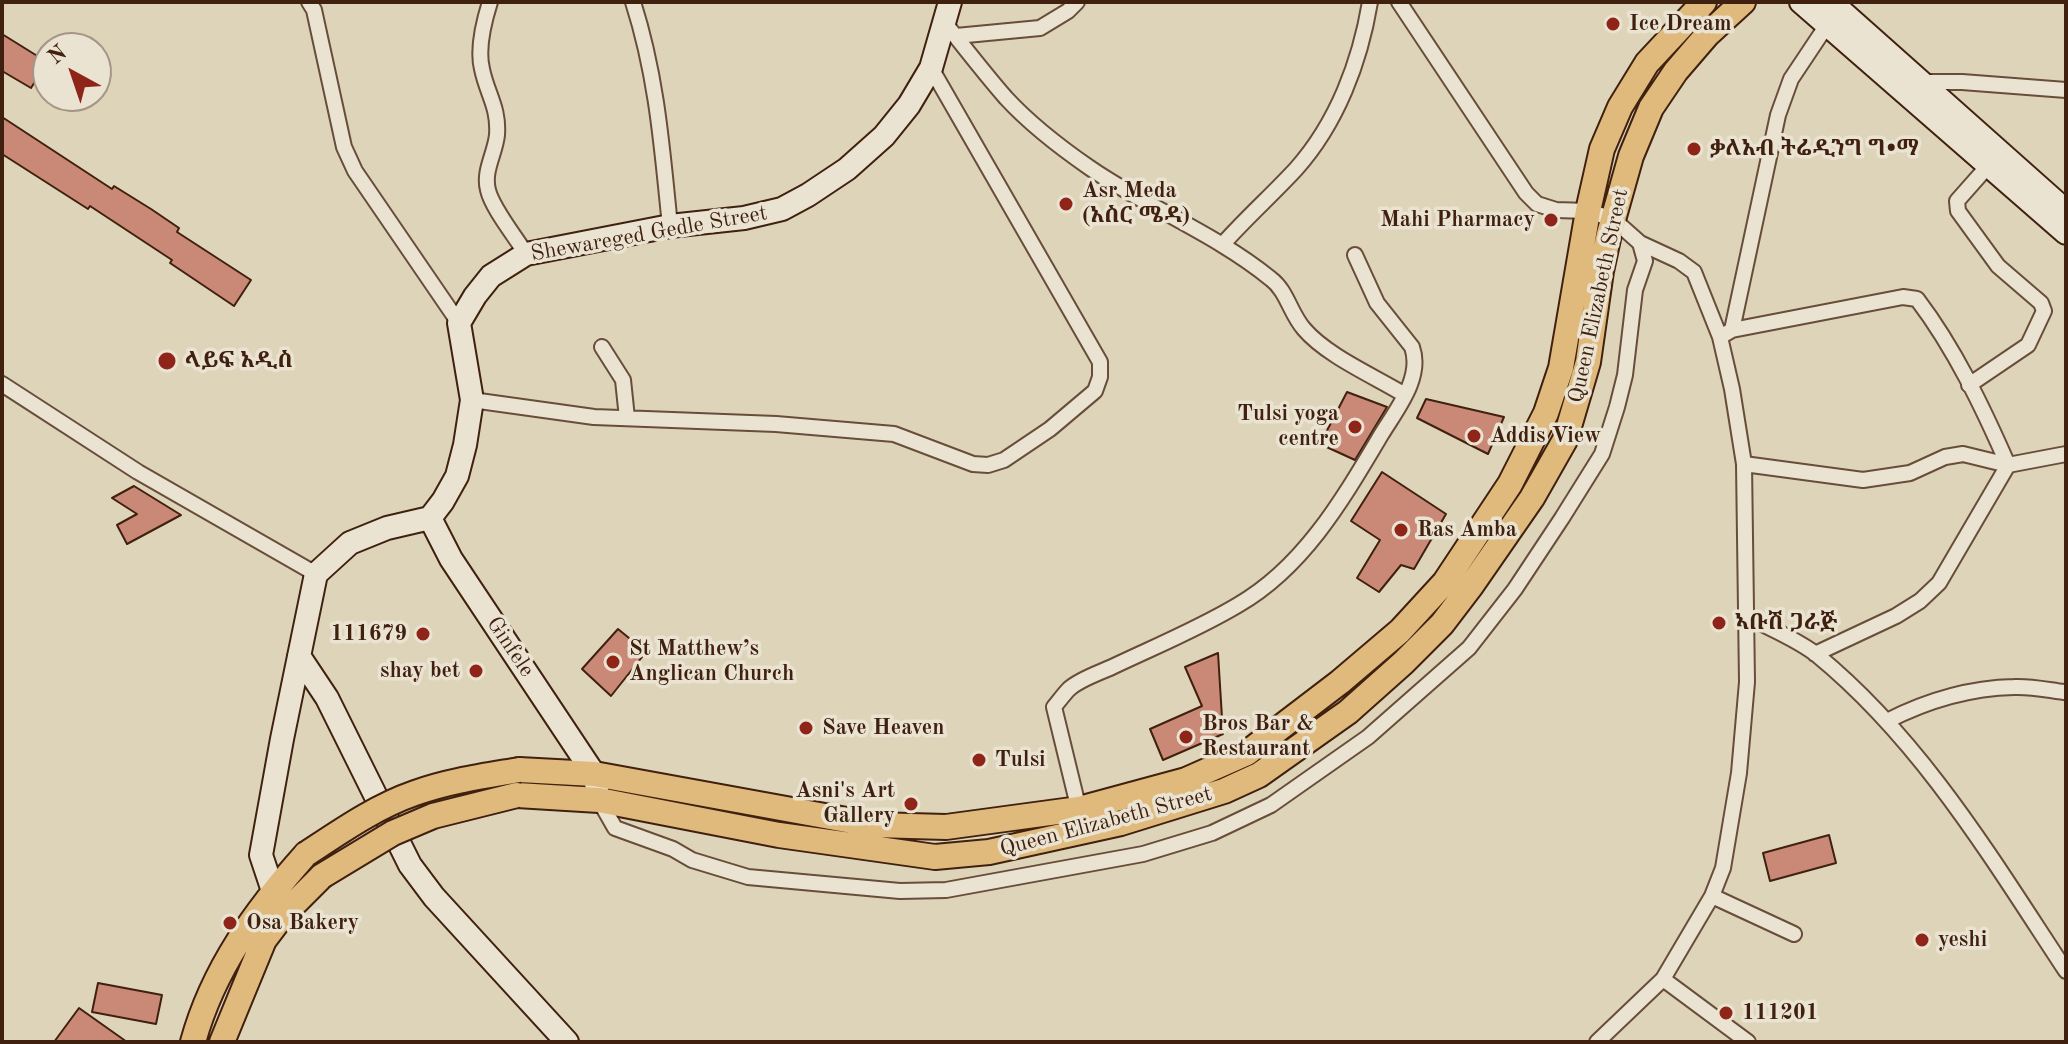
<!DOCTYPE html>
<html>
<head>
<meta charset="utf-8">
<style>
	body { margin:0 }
	#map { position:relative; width:2068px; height:1044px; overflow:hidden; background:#ded4b9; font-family:"Old Standard TT",serif }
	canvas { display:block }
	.frame { position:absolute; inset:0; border:4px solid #40200f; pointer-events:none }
	.north { position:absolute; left:32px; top:32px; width:80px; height:80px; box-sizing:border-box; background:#eae3d2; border:2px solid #a69584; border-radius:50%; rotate:320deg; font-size:22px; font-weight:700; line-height:32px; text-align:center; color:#40200f }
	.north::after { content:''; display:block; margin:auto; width:28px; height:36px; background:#8f2418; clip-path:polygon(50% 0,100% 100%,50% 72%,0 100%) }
</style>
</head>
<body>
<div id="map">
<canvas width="2068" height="1044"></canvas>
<div class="frame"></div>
<div class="north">N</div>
</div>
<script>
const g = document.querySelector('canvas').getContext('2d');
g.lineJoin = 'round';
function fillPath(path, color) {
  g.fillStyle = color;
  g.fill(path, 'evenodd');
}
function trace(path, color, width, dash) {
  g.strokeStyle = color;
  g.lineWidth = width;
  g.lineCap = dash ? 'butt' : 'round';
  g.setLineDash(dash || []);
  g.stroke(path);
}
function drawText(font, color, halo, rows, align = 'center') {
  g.font = font + ' "Old Standard TT","Noto Serif Ethiopic",serif';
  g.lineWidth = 7;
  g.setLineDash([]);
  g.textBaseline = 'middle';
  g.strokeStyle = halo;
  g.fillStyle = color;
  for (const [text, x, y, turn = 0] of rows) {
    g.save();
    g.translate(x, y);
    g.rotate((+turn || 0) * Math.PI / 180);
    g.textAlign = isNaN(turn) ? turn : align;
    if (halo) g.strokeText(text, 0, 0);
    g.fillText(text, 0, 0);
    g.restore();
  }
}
const building = new Path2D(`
	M2 34 47 62 31 88 2 71Z
	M2 117 112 189 114 186 151 209 179 228 177 232 251 280 234 306 170 263 172 260 90 206 88 209 2 154Z
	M1347 392 1387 407 1355 460 1320 444Z
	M1426 399 1504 417 1488 454 1417 418Z
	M1382 472 1446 514 1414 569 1401 565 1379 592 1357 578 1380 540 1351 521Z
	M134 486 181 515 127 544 117 525 137 514 112 498Z
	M618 629 646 652 611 696 582 669Z
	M1218 653 1223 734 1163 760 1150 729 1202 706 1185 667Z
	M1829 835 1836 863 1770 881 1763 853Z
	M98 983 162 995 156 1024 92 1012Z
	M79 1008 127 1042H54Z`);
const street = new Path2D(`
	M309 2 314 10 344 147 355 171 459 323
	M490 2C484 21 477 49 482 69 487 94 499 107 497 135 495 154 483 171 488 190 492 208 515 236 526 254
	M633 2C657 77 662 148 670 226
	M1399 2 1526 193 1537 204 1556 210 1588 211 1613 219 1640 243 1679 261 1694 272 1720 337 1732 389 1744 464 1747 682 1739 773 1723 868 1712 896 1663 979 1597 1042
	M945 23C965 48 985 74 1006 98 1030 124 1061 148 1090 168 1148 208 1216 234 1271 279 1287 291 1290 313 1304 329 1327 356 1374 376 1405 395
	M956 36 1040 28 1068 11 1077 2
	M1922 82H1962L2066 90
	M1223 244C1246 218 1272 195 1296 169 1337 123 1360 62 1370 2
	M1732 330 1778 115 1791 79 1827 25
	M1720 337 1732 330 1903 297 1917 299C1955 349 1983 408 2008 465L1939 583 1920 601 1896 616 1815 654
	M602 347 623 380 627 418
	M2 384 138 472 316 574
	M1969 385 2028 345 2044 311 2041 303 1998 266 1958 211 1957 201 1988 166
	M472 400 594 417 776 424 894 434 973 464 988 465 1004 460 1050 429 1095 391 1100 377V362L931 68
	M1744 464 1863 480 1910 473 1945 457 1963 454 2008 465 2066 454
	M1747 616C1770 629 1797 639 1817 655 1922 741 1992 859 2066 971
	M1887 721C1926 701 1969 688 2014 687 2030 686 2048 690 2064 692
	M599 800 615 828 673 849 692 860 748 877 900 891 946 890 1143 854 1212 833 1271 805 1368 737 1469 648 1515 589 1562 518 1602 454 1617 407 1625 375 1635 290 1645 261 1640 243
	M1080 814 1054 707C1059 701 1064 694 1069 689 1080 679 1099 673 1112 667 1154 647 1198 629 1238 605 1304 567 1343 499 1381 435 1396 410 1423 378 1412 347L1377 303 1355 255
	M1712 896 1794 934
	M1663 979 1748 1042`);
const secondary = new Path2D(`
	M1801 2 2066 233
	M1831 2 2066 211
	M430 518 451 559 594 774 597 788
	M299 656 327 698 410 865 434 897 567 1042
	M273 891 261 855 282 739 316 574 350 543 387 528 430 518 443 501 457 476 465 445 472 400 459 323 475 296 491 276 526 254 670 226 744 218 782 209 808 195 847 169 884 136 909 105 931 68 950 2`);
const primary = new Path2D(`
	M519 770 594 774 874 825 946 827 1079 809 1186 780 1247 753 1340 682 1400 631 1445 582 1510 484 1546 413 1561 368 1588 211 1602 149 1620 107 1647 63 1704 2
	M517 795 599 800 779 835 935 857 989 852 1121 823 1224 791 1259 775 1348 712 1403 663 1442 624 1471 586 1532 498 1565 440 1588 362 1601 271 1609 234 1631 156 1651 108 1676 71 1707 35 1743 2
	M193 1042C213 969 256 910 306 854
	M222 1042 264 940 283 915 322 876`);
const primaryBridge = new Path2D(`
	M306 854C341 831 375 807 415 793 448 781 484 776 519 770
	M322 876 393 833 433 816 517 795`);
const markers = [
	[1613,24,8,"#8f2418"],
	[1694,149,8,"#8f2418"],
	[1066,204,8,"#8f2418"],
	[1551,220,8,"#8f2418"],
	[167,361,10,"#8f2418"],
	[1355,427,8,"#8f2418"],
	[1474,436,8,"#8f2418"],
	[1401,530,8,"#8f2418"],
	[1719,623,8,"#8f2418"],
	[423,634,8,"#8f2418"],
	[613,662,8,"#8f2418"],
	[476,671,8,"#8f2418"],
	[806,728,8,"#8f2418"],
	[1186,737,8,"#8f2418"],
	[979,760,8,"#8f2418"],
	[911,804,8,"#8f2418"],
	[230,923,8,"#8f2418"],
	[1922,940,8,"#8f2418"],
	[1726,1013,8,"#8f2418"]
];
const poiNames = [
	["Ice Dream",1629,24],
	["ቃለአብ ትሬዲንግ ግ•ማ",1710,149],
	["Asr Meda",1082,191],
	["(አስር ሜዳ)",1082,216],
	["Mahi Pharmacy",1535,220,"right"],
	["ላይፍ አዲስ",185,361],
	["Tulsi yoga",1339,414,"right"],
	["centre",1339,439,"right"],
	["Addis View",1490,436],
	["Ras Amba",1417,530],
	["ኣቡሽ ጋራጅ",1735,623],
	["111679",407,634,"right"],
	["St Matthew’s",629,649],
	["Anglican Church",629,674],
	["shay bet",460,671,"right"],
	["Bros Bar &",1202,724],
	["Restaurant",1202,749],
	["Save Heaven",822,728],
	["Tulsi",995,760],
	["Asni's Art",895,791,"right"],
	["Gallery",895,816,"right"],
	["Osa Bakery",246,923],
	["yeshi",1938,940],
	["111201",1742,1013]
];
const streetNames = [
	["Shewareged Gedle Street",649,234,-10],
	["Queen Elizabeth Street",1599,296,-78],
	["Ginfele",510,647,56],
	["Queen Elizabeth Street",1106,822,-15]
];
fillPath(building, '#ca8876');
trace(building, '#40200f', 2);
trace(street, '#684d3a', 18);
trace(secondary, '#40200f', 26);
trace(primary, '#40200f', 28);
trace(street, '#eae3d2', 14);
trace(secondary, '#eae3d2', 22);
trace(primary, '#dfba7c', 24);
trace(primaryBridge, '#40200f', 28, []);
trace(primaryBridge, '#dfba7c', 24);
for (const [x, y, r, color] of markers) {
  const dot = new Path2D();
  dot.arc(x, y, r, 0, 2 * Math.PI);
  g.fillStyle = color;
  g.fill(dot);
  trace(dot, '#eae3d2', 3);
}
drawText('bold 22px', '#40200f', '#eae3d2', poiNames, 'left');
drawText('22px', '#40200f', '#eae3d2', streetNames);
</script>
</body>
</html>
